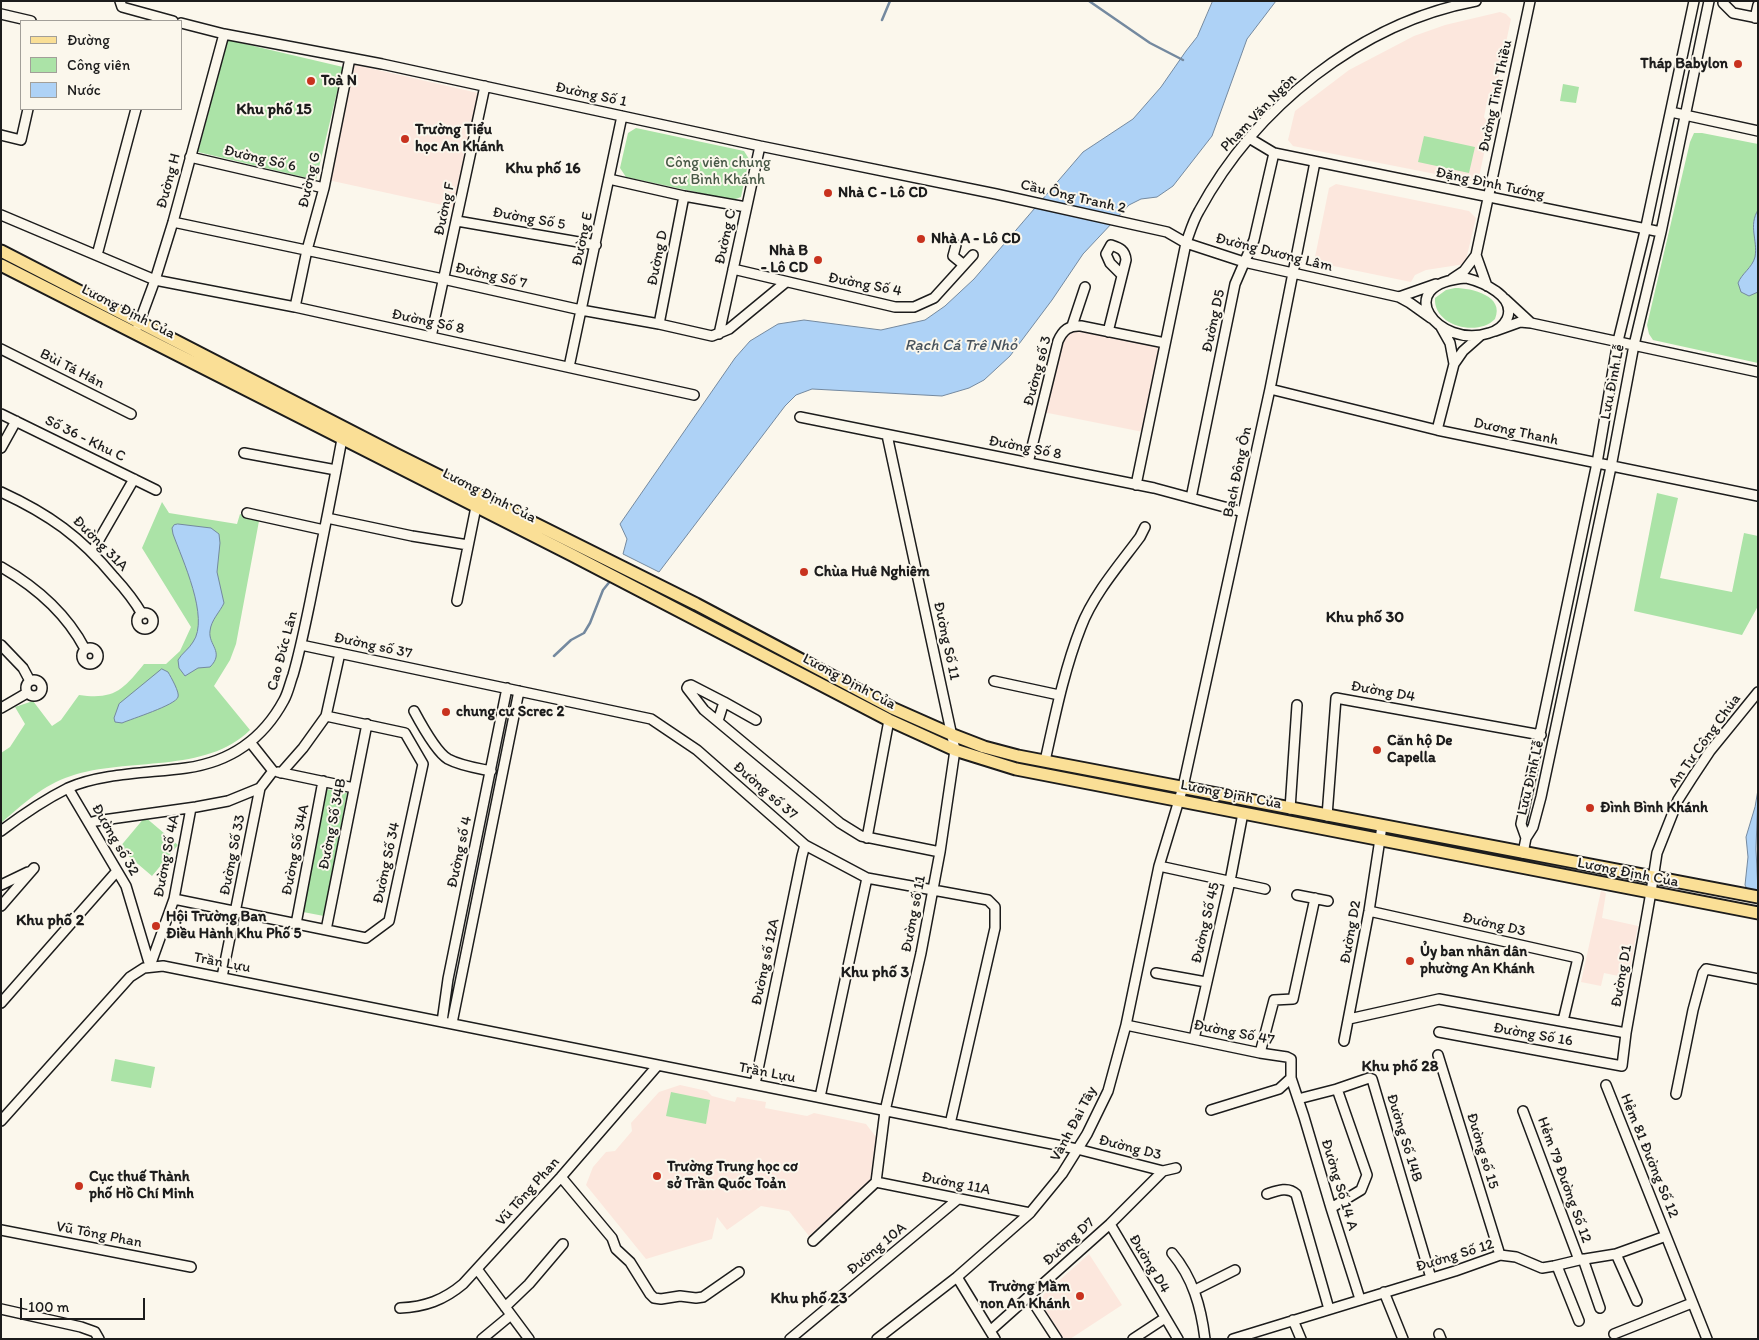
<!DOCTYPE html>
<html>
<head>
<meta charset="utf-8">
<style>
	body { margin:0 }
	#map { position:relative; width:1759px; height:1340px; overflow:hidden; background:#fbf7ec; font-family:Itim,sans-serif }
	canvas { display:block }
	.frame { position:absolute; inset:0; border:2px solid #1c1c1c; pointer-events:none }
	.legend { position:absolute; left:20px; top:20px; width:162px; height:90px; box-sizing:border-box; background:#fbf7ec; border:1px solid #a29f99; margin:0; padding:6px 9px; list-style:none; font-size:15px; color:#1c1c1c }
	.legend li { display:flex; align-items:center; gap:10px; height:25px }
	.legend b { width:25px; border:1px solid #a29f99 }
	.scale { position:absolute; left:20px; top:1298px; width:125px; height:22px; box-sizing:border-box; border:2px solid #1c1c1c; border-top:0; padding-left:6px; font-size:15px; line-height:18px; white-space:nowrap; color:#1c1c1c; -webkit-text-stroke:4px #fbf7ec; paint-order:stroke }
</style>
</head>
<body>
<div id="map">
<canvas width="1759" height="1340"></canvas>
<div class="frame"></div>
<ul class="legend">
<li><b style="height:6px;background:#fadf96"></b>Đường</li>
<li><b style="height:14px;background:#abe3a7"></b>Công viên</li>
<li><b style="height:14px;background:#aed2f6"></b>Nước</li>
</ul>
<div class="scale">100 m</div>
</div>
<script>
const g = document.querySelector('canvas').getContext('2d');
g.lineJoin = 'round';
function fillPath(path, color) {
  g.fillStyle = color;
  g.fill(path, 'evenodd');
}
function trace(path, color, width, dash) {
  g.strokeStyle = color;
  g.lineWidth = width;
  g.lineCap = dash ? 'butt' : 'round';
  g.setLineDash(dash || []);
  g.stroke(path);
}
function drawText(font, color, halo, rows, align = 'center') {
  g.font = font + ' Itim,sans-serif';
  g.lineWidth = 4;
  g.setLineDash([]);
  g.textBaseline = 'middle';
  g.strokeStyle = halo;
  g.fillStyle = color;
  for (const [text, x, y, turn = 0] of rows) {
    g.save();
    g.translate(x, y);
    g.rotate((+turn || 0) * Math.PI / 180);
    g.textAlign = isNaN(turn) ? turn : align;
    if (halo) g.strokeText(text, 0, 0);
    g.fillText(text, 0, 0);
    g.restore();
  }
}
const built = new Path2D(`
	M1500 12 1506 14 1511 19 1497 85 1490 94 1487 102 1484 117 1490 125 1479 177 1471 181 1293 146 1288 140 1295 111 1349 70 1414 36 1445 25Z
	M356 65 478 93 483 98 456 208 328 180 351 67Z
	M1336 184 1469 211 1476 218 1465 264 1426 270 1415 275 1411 282 1314 262 1329 188Z
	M1078 328 1155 344 1158 348 1159 354 1143 432 1043 412 1062 340 1066 333Z
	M1601 891 1606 893 1602 918 1638 926 1628 978 1604 973 1601 986 1581 982Z
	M680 1085 707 1091 712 1096 735 1102 737 1097 766 1102 765 1108 807 1116 814 1113 866 1124 876 1137 870 1180 809 1236 789 1211 761 1206 727 1230 717 1217 712 1239 646 1259 586 1185 593 1167 606 1152 615 1151 632 1131 631 1123 659 1092Z
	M1089 1254 1122 1305 1070 1339H1064L1043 1306 1042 1298 1044 1294Z`);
const green = new Path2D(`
	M228 40 343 67 316 180 198 152Z
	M1563 84 1579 87 1576 103 1560 101Z
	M636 128 744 151 749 159 741 197 733 200 626 177 620 168 628 133Z
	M1694 133H1702L1758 144V363L1653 340 1649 334 1647 325 1690 142Z
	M1424 136 1475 147 1469 173 1418 162Z
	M1455 288C1472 288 1505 296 1495 319 1478 337 1433 326 1435 298L1446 290Z
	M1657 493 1678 498 1660 578 1732 592 1744 533 1758 536V606L1742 635 1634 611Z
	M162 502 169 513 237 524 240 514 259 521 236 644 230 660 214 686 250 730C206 774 127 757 71 776 43 785 23 804 1 823V753L10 747 25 724 15 707 33 701 52 726 61 720 79 695C114 700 123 690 144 664H166L180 651 191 627 142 548Z
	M326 789 347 793 324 916 303 912Z
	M145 817 178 845 152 876 119 848Z
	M115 1059 155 1067 151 1088 111 1081Z
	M671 1092 710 1100 706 1124 666 1116Z`);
const water = new Path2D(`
	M1213 1H1276L1247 39 1212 136 1173 186 1157 197 1141 199 1129 205 1083 254 1052 300 1010 356 984 380 969 388 942 396 812 389 796 395 785 406 659 572 623 554 627 539 620 524 735 358 750 341 778 324 804 320 881 330 925 320 945 306 974 279 1083 152 1133 119 1161 87 1186 51 1197 37Z
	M1758 210V292L1749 296 1741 292 1738 283C1742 273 1752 268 1755 257 1758 240 1748 226 1758 210Z
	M178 524 211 528 219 534 220 543 217 572 224 603C220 612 211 620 210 631 208 645 225 652 210 667L198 668 185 676 179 668 178 660C182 653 189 649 193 642 210 618 182 559 173 534L172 528 174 525Z
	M162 669 168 672C171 677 180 693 178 697 176 705 131 719 122 723L115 722 114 718 119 704Z
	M1758 790 1756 849 1758 892 1751 893 1747 889 1745 885 1748 857 1746 837 1755 807Z`);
const stream = new Path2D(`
	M1089 1 1150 43 1183 60
	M882 20 890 1
	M554 656 571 640 584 633 590 623 603 590 611 580`);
const minor = new Path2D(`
	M120 1 122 7 173 21
	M1723 3 1733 13 1758 18
	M1 14 31 21
	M1755 18 1758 5
	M181 23 224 34 382 64 760 146 996 194 1167 232 1186 243 1244 262 1399 297 1410 303 1431 318
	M1671 112 1758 131
	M1 135 21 140 28 109
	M1249 138 1274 153 1661 232
	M190 157 324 188
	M609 179 684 196 746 207
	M1 215 155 280 295 307 694 395
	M457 221 596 245
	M173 222 443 279 581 310 659 324 712 336 729 329 786 282
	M956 245 953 256 964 265
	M97 255 136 109
	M1476 255 1487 286
	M733 269 895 307H914L934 298 973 255
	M1466 278C1482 282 1517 296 1507 319 1503 327 1497 331 1489 333 1438 350 1389 284 1466 278Z
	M1452 279 1464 271 1476 255 1530 1
	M1399 297 1436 284
	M1505 299 1531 323
	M295 307 307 250 324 188 350 58
	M659 324 684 196
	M138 326 155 280 173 222 224 34
	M1072 326 1085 287
	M1441 327 1450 343 1454 364
	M1495 331 1520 322 1531 323 1758 372
	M1108 332 1126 260C1125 250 1120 248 1111 245L1106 254 1110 263 1122 275
	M719 334 760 146
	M431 337 485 86
	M1 349 131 414
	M569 367 622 116
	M1270 389 1437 430 1758 496
	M1 414 156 490
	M800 417 1154 488 1243 512
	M1437 430 1454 364 1463 351 1480 336
	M1 448 16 421
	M244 453 336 470
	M1028 463 1058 341C1063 330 1069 325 1081 326L1165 343
	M1136 485 1186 243C1190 232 1193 221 1199 211 1255 108 1359 23 1476 1
	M1 492C49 514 81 537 114 577 125 589 134 600 142 614
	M1191 498 1235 284 1254 240 1274 153
	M247 513 324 530
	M327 518 412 536 468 545
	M92 552 134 479
	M1 567C36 587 66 613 85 649
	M457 601 476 507
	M137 621a8 8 0 1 1 16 0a8 8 0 1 1-16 0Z
	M1 645 23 668 30 681
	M301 645 651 719 697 750 805 845 867 878 988 900 995 907V928L950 1124
	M82 656a8 8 0 1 1 16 0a8 8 0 1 1-16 0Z
	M26 688a8 8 0 1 1 16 0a8 8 0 1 1-16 0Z
	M994 681 1059 695
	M724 702 756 720
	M1 708 27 693
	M414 711C421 724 436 752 448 759 461 766 477 768 491 771
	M718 721 724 702 691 685 688 686 687 688 704 710 840 823 861 836 940 852
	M1045 761C1055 716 1064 670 1081 627 1093 595 1120 564 1140 537L1145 527
	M278 772 354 788
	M281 773 303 748 326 716 340 653
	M68 788 126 886 150 966
	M1290 809 1297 705
	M1327 816 1336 698 1541 735
	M89 823 96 821 196 807 228 801 260 788
	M1 831C22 815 44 800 68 788 101 773 150 773 186 768 230 762 263 739 284 700 288 693 290 683 293 675 300 651 305 626 310 602 321 547 332 493 342 439
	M867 838 889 720
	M1526 838 1521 824 1597 463 1618 341 1645 231 1694 1
	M1523 853 1526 838 1533 827 1541 797 1611 467 1634 345 1661 232 1709 1
	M1159 866 1265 889
	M1 885 28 872
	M1297 895 1328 901
	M174 899 366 938 389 921 423 764 405 733 326 716
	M1 906 34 868
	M1369 911 1578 958 1563 1021
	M296 924 323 781
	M326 930 367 724
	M150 966 174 899 191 808
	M1156 973 1206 982
	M222 977 260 788 273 771 250 742
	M1 1003 117 871
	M1349 1019 1439 999 1626 1033
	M442 1022 448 979 507 688
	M452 1023 519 691
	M1126 1025 1260 1053 1287 1057 1291 1059V1078L1304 1117 1331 1208 1360 1299
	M1439 1032 1622 1066 1626 1033 1651 892 1657 853 1678 800 1692 778 1710 751 1758 692
	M1194 1039 1230 881 1243 813
	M1344 1041 1369 911 1382 826
	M1260 1053 1274 1000 1293 999 1315 898
	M1438 1055 1500 1255
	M755 1084 802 856 805 845
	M1606 1085 1707 1339
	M1676 1094 1693 1010 1703 973 1706 969 1758 979
	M820 1097 867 878
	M1298 1099 1337 1089 1369 1078 1372 1079 1431 1278
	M1211 1110 1279 1089 1291 1078
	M1523 1111 1579 1260
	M1 1121 130 977 144 968 163 966 1077 1149 1163 1171 1176 1168
	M561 1177 612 1238 616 1249 630 1262 650 1294 654 1298 661 1299 680 1296 696 1298 703 1297 739 1272
	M876 1182 1030 1213
	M1267 1194C1276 1191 1288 1186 1296 1194L1329 1309
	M1331 1208 1361 1190 1367 1175 1337 1089
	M1110 1224 1178 1339
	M1 1230 191 1267
	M813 1241 876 1182 885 1111 921 953 940 852 955 750 887 435
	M1172 1253C1193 1278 1201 1307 1205 1339
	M1616 1254 1637 1301
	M1583 1259 1600 1308
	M1557 1266 1579 1321
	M477 1269 529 1339
	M957 1277 995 1339
	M1195 1290 1235 1270
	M1384 1292 1403 1339
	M1029 1296 1057 1339
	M505 1307 529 1284 563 1244
	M400 1308C425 1307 444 1300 463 1284L561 1177 658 1065
	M1 1309 81 1327 95 1332 99 1339
	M1293 1320 1301 1339
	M990 1331 1110 1224 1163 1171
	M1439 1334 1441 1339
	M1614 1334 1692 1303
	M482 1339 511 1315
	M790 1339 958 1199
	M877 1339 957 1277 1030 1213 1062 1174 1087 1134 1108 1091 1126 1025 1159 866 1183 787 1270 389 1315 162
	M1133 1339 1165 1318
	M1233 1339 1455 1271 1500 1255 1516 1257 1542 1268 1554 1266 1579 1260 1616 1254 1666 1236`);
const major = new Path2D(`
	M1 251 395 454 696 604 892 708 953 735 984 747 1018 756 1758 897
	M1 265 572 555 889 720 955 750 1016 769 1758 913`);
const markers = [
	[1738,64,5,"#c8321e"],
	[311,81,5,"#c8321e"],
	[405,139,5,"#c8321e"],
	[828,193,5,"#c8321e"],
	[921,239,5,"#c8321e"],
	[818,260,5,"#c8321e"],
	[804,572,5,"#c8321e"],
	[446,712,5,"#c8321e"],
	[1377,750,5,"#c8321e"],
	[1590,808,5,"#c8321e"],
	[156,926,5,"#c8321e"],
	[1410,961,5,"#c8321e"],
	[657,1176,5,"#c8321e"],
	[79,1186,5,"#c8321e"],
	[1080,1296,5,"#c8321e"]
];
const poiNames = [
	["Tháp Babylon",1728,64,"right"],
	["Toà N",321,81],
	["Trường Tiểu",415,130],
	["học An Khánh",415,147],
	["Nhà C - Lô CD",838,193],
	["Nhà A - Lô CD",931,239],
	["Nhà B",808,251,"right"],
	["- Lô CD",808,268,"right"],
	["Chùa Huê Nghiêm",814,572],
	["chung cư Screc 2",456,712],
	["Căn hộ De",1387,741],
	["Capella",1387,758],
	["Đình Bình Khánh",1600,808],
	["Hội Trường Ban",166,917],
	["Điều Hành Khu Phố 5",166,934],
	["Ủy ban nhân dân",1420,952],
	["phường An Khánh",1420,969],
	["Trường Trung học cơ",667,1167],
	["sở Trần Quốc Toản",667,1184],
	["Cục thuế Thành",89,1177],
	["phố Hồ Chí Minh",89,1194],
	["Trường Mầm",1070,1287,"right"],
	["non An Khánh",1070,1304,"right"]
];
const streetNames = [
	["Đường Số 1",591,95,12],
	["Đường Tinh Thiều",1496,96,-78],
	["Phạm Văn Ngôn",1259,113,-46],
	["Đường Số 6",260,159,13],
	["Đường G",310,180,-77],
	["Đường H",169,181,-75],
	["Đặng Đình Tướng",1490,184,12],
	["Cầu Ông Tranh 2",1073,197,13],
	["Đường F",445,209,-78],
	["Đường Số 5",529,219,10],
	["Đường C",726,237,-78],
	["Đường E",583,239,-78],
	["Đường Dương Lâm",1274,253,14],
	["Đường D",658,258,-79],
	["Đường Số 7",491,276,13],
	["Đường Số 4",865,285,11],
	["Lương Định Của",128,312,27],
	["Đường D5",1214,321,-78],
	["Đường Số 8",428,322,12],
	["Bùi Tá Hán",72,369,27],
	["Đường số 3",1038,371,-75],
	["Lưu Đình Lễ",1613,382,-79],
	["Dương Thanh",1516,432,12],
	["Số 36 - Khu C",85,439,26],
	["Đường Số 8",1025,448,11],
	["Bạch Đông Ôn",1238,472,-78],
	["Lương Định Của",489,496,27],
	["Đường 31A",100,544,45],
	["Đường Số 11",946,641,78],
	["Đường số 37",373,646,12],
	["Cao Đức Lân",283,651,-75],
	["Lương Định Của",849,682,28],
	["Đường D4",1383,692,10],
	["An Tư Công Chúa",1705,741,-54],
	["Lưu Đình Lễ",1531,778,-77],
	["Đường số 37",765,791,41],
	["Lương Định Của",1231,795,11],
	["Đường Số 34B",333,824,-79],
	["Đường số 32",115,840,60],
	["Đường Số 34A",296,850,-79],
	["Đường số 4",460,852,-78],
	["Đường Số 33",233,855,-79],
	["Đường Số 4A",167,856,-79],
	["Đường Số 34",387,863,-78],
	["Lương Định Của",1628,873,11],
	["Đường số 11",914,914,-79],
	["Đường Số 45",1206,923,-77],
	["Đường D3",1494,925,13],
	["Đường D2",1351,932,-80],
	["Đường số 12A",766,962,-78],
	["Trần Lựu",222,963,11],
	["Đường D1",1622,976,-80],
	["Đường Số 47",1234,1033,11],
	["Đường Số 16",1533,1035,10],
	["Trần Lựu",767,1073,11],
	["Vành Đai Tây",1074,1124,-62],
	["Đường Số 14B",1404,1138,73],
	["Đường D3",1130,1148,14],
	["Đường số 15",1482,1151,73],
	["Hẻm 81 Đường Số 12",1649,1156,68],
	["Hẻm 79 Đường Số 12",1564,1180,70],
	["Đường 11A",956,1184,11],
	["Đường Số 14 A",1339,1185,73],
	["Vũ Tông Phan",528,1192,-48],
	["Vũ Tông Phan",99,1235,11],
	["Đường D7",1069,1242,-42],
	["Đường 10A",877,1249,-40],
	["Đường Số 12",1455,1256,-17],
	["Đường D4",1149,1264,59]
];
const parkNames = [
	["Công viên chung",718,163],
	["cư Bình Khánh",718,180]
];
const neighbourhoodNames = [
	["Khu phố 15",274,110],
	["Khu phố 16",543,169],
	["Khu phố 30",1365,618],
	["Khu phố 2",50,921],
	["Khu phố 3",875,973],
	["Khu phố 28",1400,1067],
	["Khu phố 23",809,1299]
];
const waterNames = [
	["Rạch Cá Trê Nhỏ",961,346]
];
fillPath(built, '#fce7dd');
fillPath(green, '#abe3a7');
fillPath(water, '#aed2f6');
trace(water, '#74899f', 1);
trace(stream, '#74899f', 2.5);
trace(minor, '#1c1c1c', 12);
trace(major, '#1c1c1c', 15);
trace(minor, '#fbf7ec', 9);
trace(major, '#fadf96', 11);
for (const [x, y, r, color] of markers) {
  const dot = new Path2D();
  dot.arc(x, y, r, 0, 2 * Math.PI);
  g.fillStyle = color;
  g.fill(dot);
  trace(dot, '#fbf7ec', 2);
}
drawText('bold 15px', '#1c1c1c', '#fbf7ec', poiNames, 'left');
drawText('15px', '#1c1c1c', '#fbf7ec', streetNames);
drawText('15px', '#475846', '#fbf7ec', parkNames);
drawText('bold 16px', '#1c1c1c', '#fbf7ec', neighbourhoodNames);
drawText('italic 16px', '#48535d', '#fbf7ec', waterNames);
</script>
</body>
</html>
